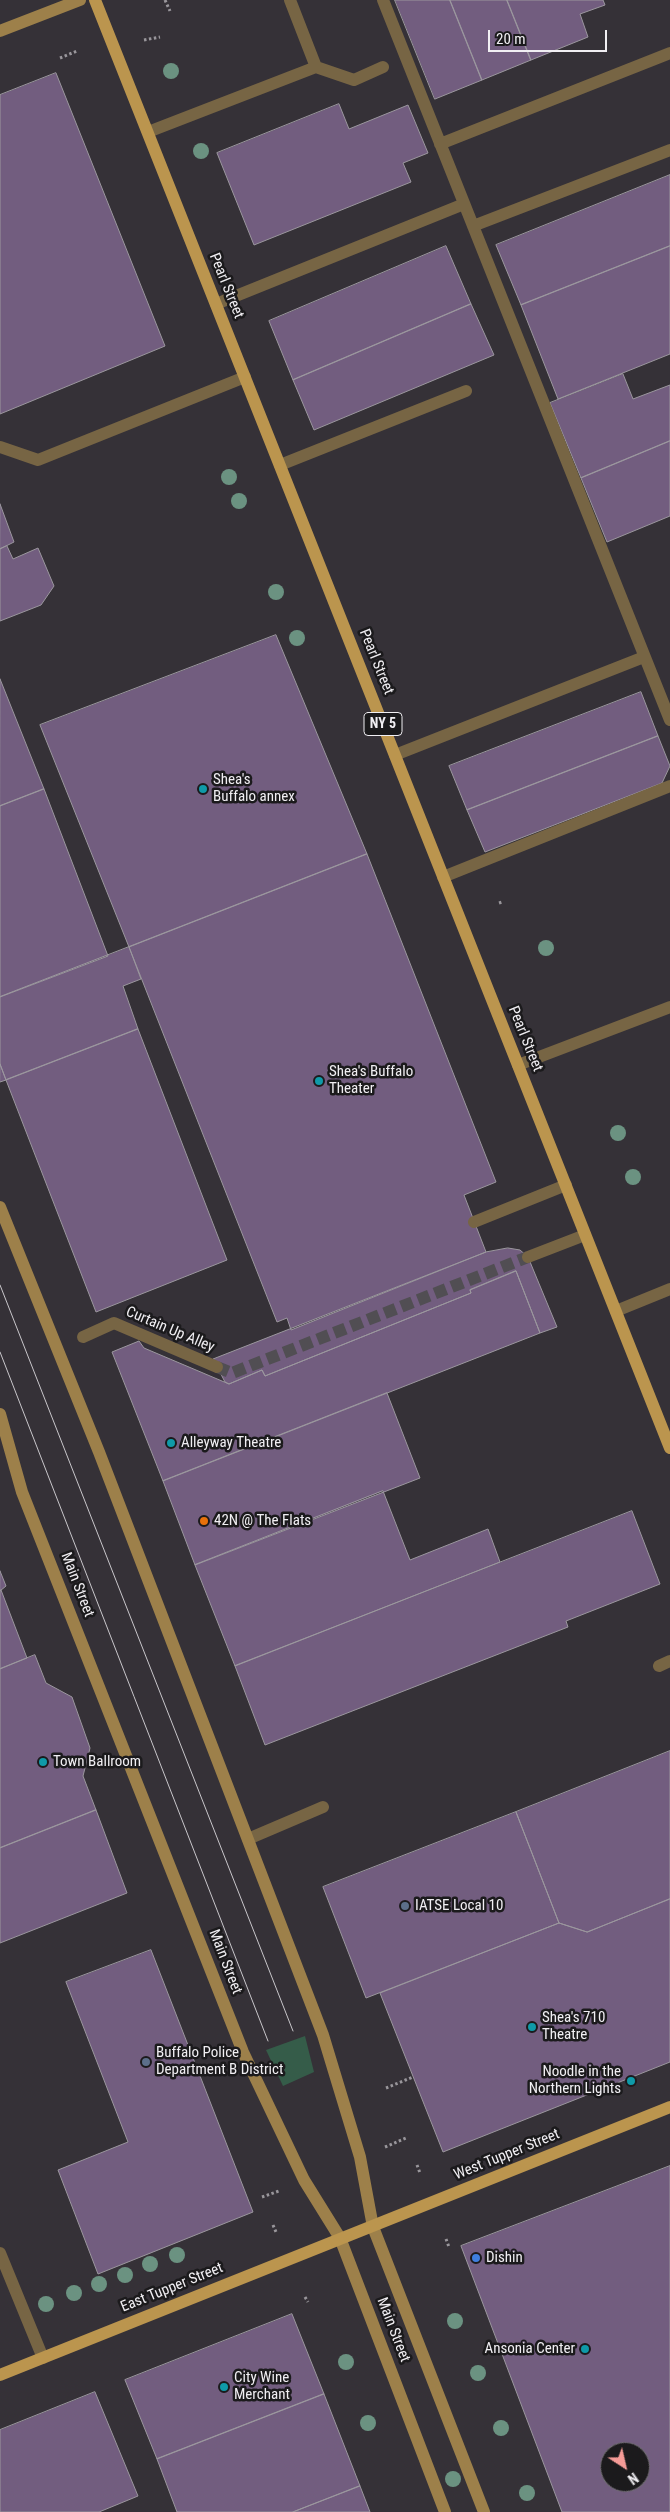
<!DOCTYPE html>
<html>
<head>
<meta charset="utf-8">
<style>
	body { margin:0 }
	#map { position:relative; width:670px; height:2512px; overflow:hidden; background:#353137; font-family:"Roboto Condensed",sans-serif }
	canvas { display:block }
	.north { position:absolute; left:600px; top:2442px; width:50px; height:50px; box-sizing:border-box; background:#1b1a1c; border:1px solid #716f72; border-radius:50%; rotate:145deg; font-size:14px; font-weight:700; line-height:20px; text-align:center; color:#f1eff3 }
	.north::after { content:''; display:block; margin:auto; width:18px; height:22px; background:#f59b97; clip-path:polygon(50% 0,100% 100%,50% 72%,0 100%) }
	.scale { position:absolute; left:488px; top:30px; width:119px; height:22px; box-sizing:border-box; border:2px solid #f1eff3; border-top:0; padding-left:6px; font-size:15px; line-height:18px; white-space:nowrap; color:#f1eff3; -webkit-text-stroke:4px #1b1a1c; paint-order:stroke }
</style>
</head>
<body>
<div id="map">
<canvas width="670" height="2512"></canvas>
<div class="north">N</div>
<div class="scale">20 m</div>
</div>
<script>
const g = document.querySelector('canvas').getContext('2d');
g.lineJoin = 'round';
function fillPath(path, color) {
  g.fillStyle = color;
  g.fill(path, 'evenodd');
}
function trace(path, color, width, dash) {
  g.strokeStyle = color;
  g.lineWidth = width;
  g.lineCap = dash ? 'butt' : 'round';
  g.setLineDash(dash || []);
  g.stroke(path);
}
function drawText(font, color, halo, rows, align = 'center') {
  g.font = font + ' "Roboto Condensed",sans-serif';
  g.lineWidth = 5;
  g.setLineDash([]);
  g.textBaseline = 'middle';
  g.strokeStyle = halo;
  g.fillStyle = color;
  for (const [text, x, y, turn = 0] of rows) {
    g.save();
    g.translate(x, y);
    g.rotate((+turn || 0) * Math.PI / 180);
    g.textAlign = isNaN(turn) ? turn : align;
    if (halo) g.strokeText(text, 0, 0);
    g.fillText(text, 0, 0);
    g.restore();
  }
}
const green = new Path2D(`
	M305 2036 314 2072 283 2086 266 2050Z`);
const building = new Path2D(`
	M395 0H450L482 80 435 99Z
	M450 0H507L531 60 482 80Z
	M507 0H603L605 5 580 14 588 37 531 60Z
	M56 73 165 346 0 414V95Z
	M339 104 349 129 408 105 428 153 403 163 411 182 254 245 217 153Z
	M670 175V246L521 305 496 245Z
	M446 246 471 304 293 380 269 321Z
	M670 246V354L558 399 521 305Z
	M471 304 494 355 314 430 293 380Z
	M623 374 633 399 670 385V441L581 478 550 403Z
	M670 441V516L607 542 581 478Z
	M0 504 14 542 0 549Z
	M7 546 13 559 38 548 54 586 41 605 0 621V549Z
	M276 635 367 854 129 947 40 725Z
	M0 679 44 789 0 806Z
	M641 692 658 736 467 810 449 766Z
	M658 736 670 766 662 783 485 852 467 810Z
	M44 789 108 956 0 997V806Z
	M367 854 496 1182 464 1195 486 1252 291 1330 287 1318 277 1322 129 947Z
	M129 947 141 979 123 986 138 1029 6 1080 0 1064V997Z
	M138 1029 227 1260 96 1312 6 1080Z
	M0 1064 6 1080 0 1082Z
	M508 1248 520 1250 528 1257 557 1327 540 1333 516 1271 470 1290 471 1293 265 1376 262 1370 229 1384 225 1382 213 1359 486 1252Z
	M516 1271 540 1333 163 1481 112 1352 139 1341 144 1348 229 1384 262 1370 265 1376 471 1293 470 1290Z
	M387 1393 420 1478 195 1565 163 1481Z
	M383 1491 410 1560 488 1529 500 1562 235 1666 195 1565Z
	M632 1511 660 1584 566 1621 568 1627 265 1745 235 1666Z
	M0 1571 6 1586 0 1591Z
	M1 1590 27 1658 0 1669V1591Z
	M35 1655 46 1683 72 1697 90 1748 83 1776 96 1810 0 1848V1669Z
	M670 1751V1899L587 1932 559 1923 516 1812Z
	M96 1810 127 1893 0 1943V1848Z
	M516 1812 559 1923 366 1998 323 1887Z
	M670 1899V2062L443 2152 380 1993 559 1923 587 1932Z
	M151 1950 253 2212 98 2274 58 2170 128 2142 66 1982Z
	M670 2166V2512H562L461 2246ZM610 2452H640V2482H610Z
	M292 2314 324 2394 157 2459 125 2380Z
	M95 2392 138 2496 99 2512H0V2430Z
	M324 2394 360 2486 293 2512H177L157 2459Z
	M360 2486 370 2512H293Z`);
const pedestrianTunnel = new Path2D(`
	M217 1367 232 1373 528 1257`);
const path = new Path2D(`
	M165 0 170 11
	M144 40 160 37
	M60 58 77 51
	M499 903 502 902
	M386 2088 413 2077
	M385 2147 406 2138
	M417 2165 420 2173
	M262 2197 279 2191
	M273 2225 276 2232
	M446 2239 449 2247
	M305 2297 308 2302`);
const service = new Path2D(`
	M383 0 670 720
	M316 67 354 80 383 67
	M148 132 316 67 290 0
	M440 144 670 53
	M473 226 670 150
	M216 304 464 204
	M0 447 38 460 245 377
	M280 465 466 391
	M395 755 644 657
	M443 877 670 786
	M518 1065 670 1007
	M474 1222 566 1185
	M616 1311 670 1289
	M659 1666 670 1661
	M248 1839 323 1807
	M0 2253 43 2358`);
const pedestrian = new Path2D(`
	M528 1257 585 1235
	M83 1337 114 1323 217 1367`);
const secondary = new Path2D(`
	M0 31 80 0
	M0 1207 99 1452 323 2035 360 2157 373 2227 484 2512
	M0 1414 22 1492 243 2052 304 2180 340 2238 445 2512`);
const primary = new Path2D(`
	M95 0 670 1448
	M0 2375 670 2107`);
const tram = new Path2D(`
	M0 1285 293 2031
	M0 1352 268 2041`);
const trees = [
	[171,71],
	[201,151],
	[229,477],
	[239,501],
	[276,592],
	[297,638],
	[546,948],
	[618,1133],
	[633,1177],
	[177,2255],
	[150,2264],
	[125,2275],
	[99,2284],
	[74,2293],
	[46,2304],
	[455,2321],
	[346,2362],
	[478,2373],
	[368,2423],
	[501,2428],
	[453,2479],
	[527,2493]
];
const markers = [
	[203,789,5,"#0f9aa8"],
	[319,1081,5,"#0f9aa8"],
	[171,1443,5,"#0f9aa8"],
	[204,1521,5,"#e8710a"],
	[43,1762,5,"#0f9aa8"],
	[405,1906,5,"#5c6f8a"],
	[532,2027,5,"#0f9aa8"],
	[146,2062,5,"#5c6f8a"],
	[631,2081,5,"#0f9aa8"],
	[476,2258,5,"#3f7fe0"],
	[585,2349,5,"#0f9aa8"],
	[224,2387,5,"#0f9aa8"]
];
const shields = [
	[383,724,38]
];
const shieldNames = [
	["NY 5",383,724]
];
const streetNames = [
	["Pearl Street",226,286,68],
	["Pearl Street",376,662,68],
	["Pearl Street",525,1039,68],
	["Curtain Up Alley",170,1330,23],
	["Main Street",77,1585,69],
	["Main Street",225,1962,69],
	["West Tupper Street",507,2155,-22],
	["East Tupper Street",172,2288,-22],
	["Main Street",393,2330,69]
];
const poiNames = [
	["Shea's",213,780],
	["Buffalo annex",213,797],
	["Shea's Buffalo",329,1072],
	["Theater",329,1089],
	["Alleyway Theatre",181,1443],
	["42N @ The Flats",214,1521],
	["Town Ballroom",53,1762],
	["IATSE Local 10",415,1906],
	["Shea's 710",542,2018],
	["Theatre",542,2035],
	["Buffalo Police",156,2053],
	["Department B District",156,2070],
	["Noodle in the",621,2072,"right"],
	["Northern Lights",621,2089,"right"],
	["Dishin",486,2258],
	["Ansonia Center",575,2349,"right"],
	["City Wine",234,2378],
	["Merchant",234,2395]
];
fillPath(green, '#355c49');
fillPath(building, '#725d7f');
trace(building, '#9b979e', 1);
trace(pedestrianTunnel, '#514e53', 12, [12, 6]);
trace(path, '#99969b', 3, [2.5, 2.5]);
trace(service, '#776544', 12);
trace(pedestrian, '#776544', 12);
trace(secondary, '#9d804a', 12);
trace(primary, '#bb954e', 12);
trace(tram, '#c9c7cb', 1);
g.fillStyle = '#6b9281';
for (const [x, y] of trees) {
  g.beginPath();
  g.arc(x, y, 8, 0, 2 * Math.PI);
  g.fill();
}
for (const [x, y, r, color] of markers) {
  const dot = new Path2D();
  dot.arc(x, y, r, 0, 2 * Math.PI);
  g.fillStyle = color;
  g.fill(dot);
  trace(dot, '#1b1a1c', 2);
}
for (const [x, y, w] of shields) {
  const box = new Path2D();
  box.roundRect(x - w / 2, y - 11.5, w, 23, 4);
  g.fillStyle = '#1b1a1c';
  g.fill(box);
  trace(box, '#f1eff3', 1);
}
drawText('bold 14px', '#f1eff3', null, shieldNames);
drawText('15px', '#f1eff3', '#1b1a1c', streetNames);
drawText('15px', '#f1eff3', '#1b1a1c', poiNames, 'left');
</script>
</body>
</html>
